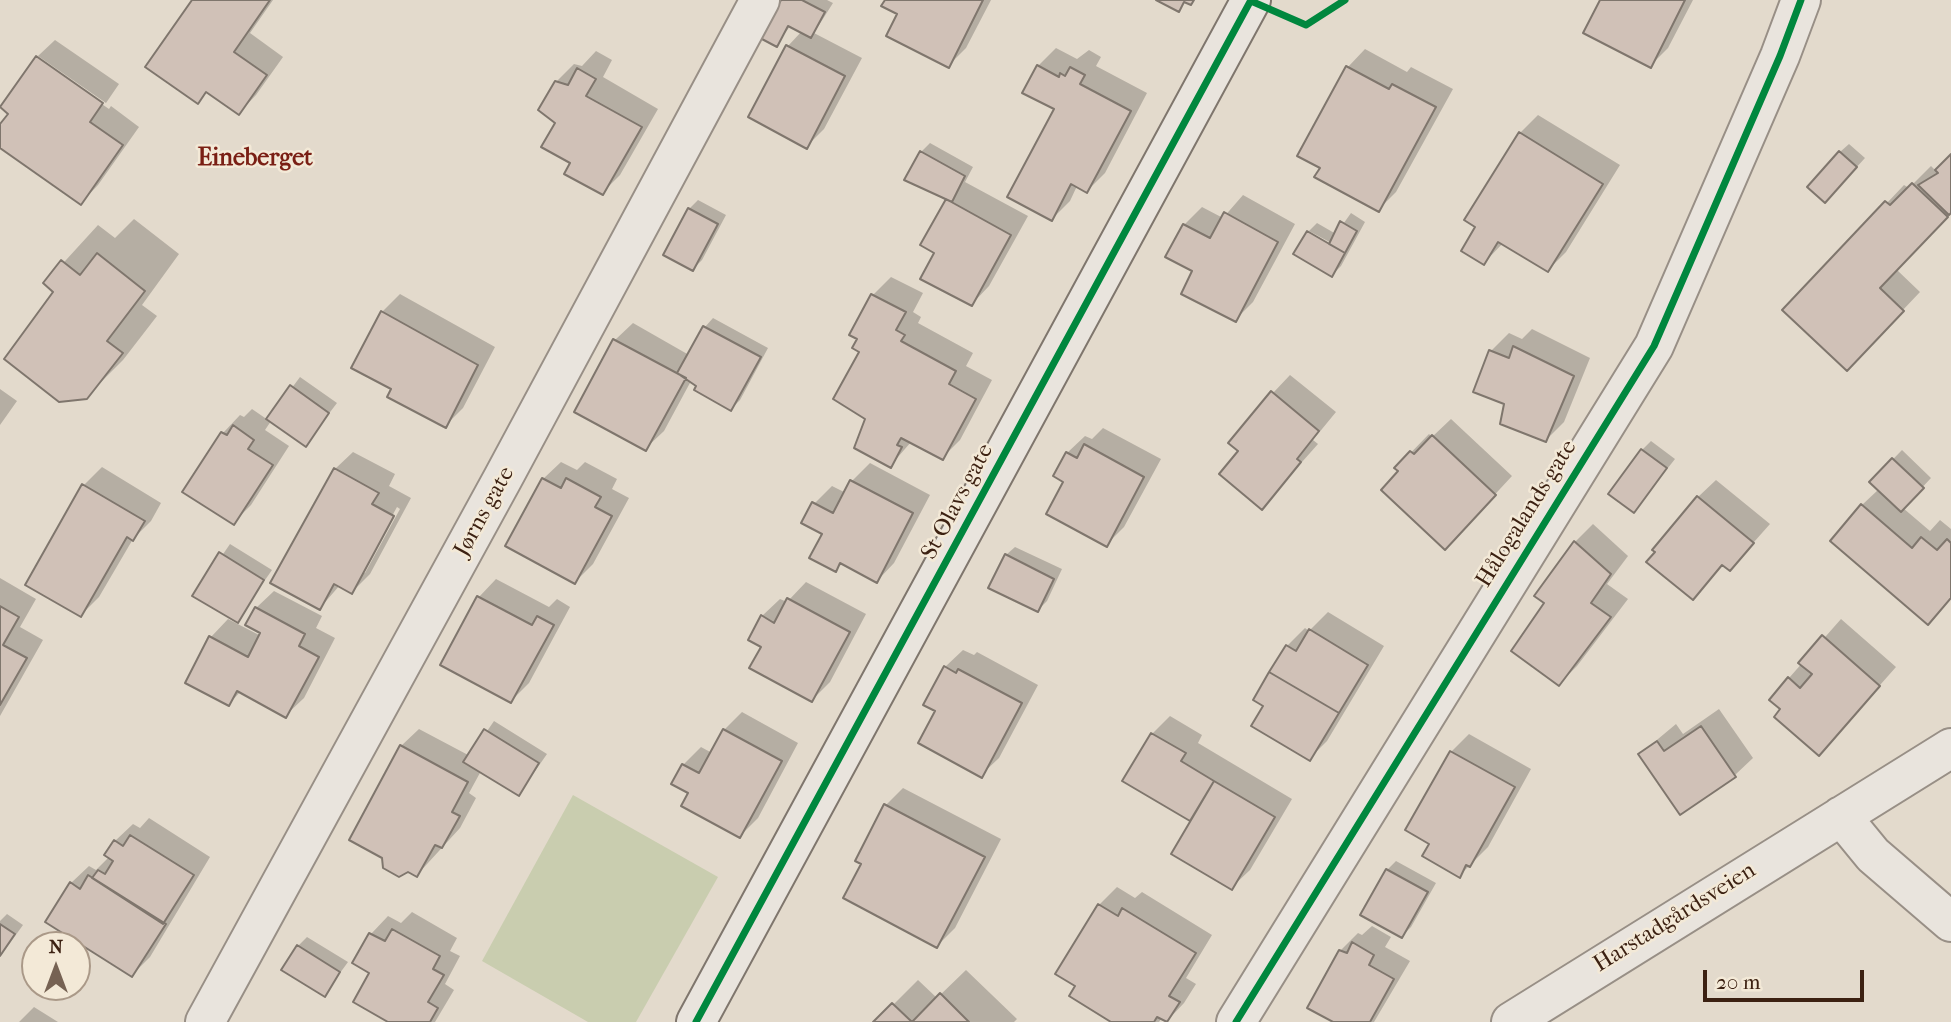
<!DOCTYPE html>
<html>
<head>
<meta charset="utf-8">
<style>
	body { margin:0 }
	#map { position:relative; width:1951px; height:1022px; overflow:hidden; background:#e3dacc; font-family:"IM FELL French Canon",serif }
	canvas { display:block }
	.north { position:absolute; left:21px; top:931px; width:70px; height:70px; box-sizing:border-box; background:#f3e9d7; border:2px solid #a98; border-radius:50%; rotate:0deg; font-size:19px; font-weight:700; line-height:28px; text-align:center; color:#3c2112 }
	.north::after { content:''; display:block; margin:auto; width:24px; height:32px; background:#766253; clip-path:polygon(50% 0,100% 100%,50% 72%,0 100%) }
	.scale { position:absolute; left:1703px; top:970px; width:161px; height:32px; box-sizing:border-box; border:4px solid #3c2112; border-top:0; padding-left:9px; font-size:21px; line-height:24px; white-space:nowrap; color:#3c2112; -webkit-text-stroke:5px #f3e9d7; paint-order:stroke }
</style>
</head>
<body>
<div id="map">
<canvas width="1951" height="1022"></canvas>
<div class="north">N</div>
<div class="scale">20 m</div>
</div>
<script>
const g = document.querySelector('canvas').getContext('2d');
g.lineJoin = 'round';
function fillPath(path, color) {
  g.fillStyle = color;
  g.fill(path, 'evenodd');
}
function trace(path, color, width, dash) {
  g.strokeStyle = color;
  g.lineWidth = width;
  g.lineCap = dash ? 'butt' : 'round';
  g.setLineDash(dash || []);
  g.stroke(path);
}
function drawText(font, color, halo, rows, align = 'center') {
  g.font = font + ' "IM FELL French Canon",serif';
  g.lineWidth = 5;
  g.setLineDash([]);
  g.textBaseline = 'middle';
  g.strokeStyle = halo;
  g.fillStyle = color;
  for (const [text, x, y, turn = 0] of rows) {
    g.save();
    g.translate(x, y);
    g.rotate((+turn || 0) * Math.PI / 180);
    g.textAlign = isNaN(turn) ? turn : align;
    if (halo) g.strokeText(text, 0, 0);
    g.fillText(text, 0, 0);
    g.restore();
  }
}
const green = new Path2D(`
	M573 795 718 877 636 1022H588L482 961Z`);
const shadow = new Path2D(`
	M194 0H273L250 33 283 57 256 95 239 113 208 91 198 102Z
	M783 0H827L833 3 814 33 862 58 824 129 807 146 750 116 788 46 802 31 791 25 776 45Z
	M887 0H991L966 48 948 66Z
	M1602 0H1693L1668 48 1650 66Z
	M55 40 119 84 106 103 38 56Z
	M1056 48 1077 59 1089 50 1101 57 1096 66 1147 93 1105 173 1087 191 1077 186 1070 201 1052 219 1056 108 1038 66Z
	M1365 49 1407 72 1411 67 1453 89 1396 192 1378 210 1322 168 1348 67Z
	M596 51 612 60 603 77 658 109 620 175 602 193 572 162 557 122 556 82 574 64 582 66Z
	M38 57V60L109 109 111 106 139 127 98 185 81 203 0 146V127L10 113 2 108Z
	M1538 115 1620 165 1566 252 1548 270 1503 243 1484 263 1478 227 1466 220 1520 133Z
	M930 143 973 167 965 182 1028 216 989 286 972 304 937 253 947 201 907 179 921 152Z
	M1849 144 1865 158 1834 192 1840 152Z
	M1951 156V212L1897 270 1920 292 1864 351 1887 203 1904 185 1909 188 1931 166 1935 170Z
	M1243 195 1295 224 1253 302 1235 320 1195 271 1184 225 1202 207 1223 218Z
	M698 200 726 215 702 260 693 269 689 209Z
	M1351 213 1365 222 1341 266 1332 275 1337 246 1309 231 1317 223 1336 234Z
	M134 219 179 254 142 305 157 316 123 360 86 397 56 292 45 283 98 225 115 238Z
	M891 277 923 293 913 312 921 317 918 323 973 353 966 366 992 380 960 440 942 458 911 442 891 465 867 418 859 339 852 334 873 295Z
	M400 294 495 347 463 408 445 426 394 388 382 312Z
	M713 318 768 348 740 400 731 409 691 381 664 431 646 448 615 340 633 323 689 355 705 327Z
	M1532 329 1590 358 1564 422 1546 440 1506 403 1491 351 1509 333 1522 339Z
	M1290 375 1336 412 1313 440 1318 444 1262 507 1240 451 1273 393Z
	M300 377 337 403 305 445 271 421 265 430 289 446 251 505 233 523 185 491 223 433 240 415 244 417 252 409 268 420Z
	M0 389 17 401 0 425Z
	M1451 419 1512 476 1462 530 1397 467 1429 434 1432 437Z
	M1103 428 1161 459 1124 527 1106 545 1066 481 1067 453 1085 436 1092 439Z
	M1651 441 1675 459 1634 511 1642 450Z
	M1902 450 1931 478 1903 508 1930 531 1940 520 1951 529V598L1928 623 1862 505 1879 489 1871 482Z
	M353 452 395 474 389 486 411 498 370 574 352 592 340 585 320 608 335 469ZM397 507 400 509 365 573H361Z
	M561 462 577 470 585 462 617 479 612 489 629 498 593 564 575 582 543 479Z
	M870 463 930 495 894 563 877 581 843 563 835 570 814 504 832 486 846 493 852 481Z
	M102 467 161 503 151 521 133 539 99 597 81 615 27 584 84 485Z
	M1716 480 1770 524 1730 569 1724 564 1693 598 1698 497Z
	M1593 524 1628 556 1607 584 1628 599 1577 666 1559 684 1546 602 1575 542Z
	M230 544 272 570 237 620 195 595Z
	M1015 547 1062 569 1047 601 1038 610 1006 555Z
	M0 578 36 599 20 627 43 640 0 716Z
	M496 579 549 607 557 599 570 607 529 683 511 701 442 664 479 597Z
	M806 582 866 614 830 682 812 700 762 616 780 599 787 602Z
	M274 591 322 616 316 628 335 638 304 698 286 715 241 691 229 704 211 637 228 619 261 636 256 608Z
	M1328 612 1384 646 1327 741 1309 759 1266 705 1287 646 1305 628 1309 631Z
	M1841 619 1896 667 1819 754 1783 709 1789 678Z
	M963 650 974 655 977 652 1038 685 999 758 981 775 937 711 945 667Z
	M1719 709 1753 758 1735 775 1681 813 1640 754 1676 724 1683 734Z
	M742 712 798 743 758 818 740 836 690 792 683 765 701 747 712 753 724 730Z
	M1170 716 1202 735 1198 743 1292 799 1250 870 1232 887 1193 821 1124 780 1152 734Z
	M494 721 547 754 519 794 481 771 469 793 476 798 460 828 417 875 401 746 419 729 470 756Z
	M1469 734 1531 769 1488 847 1459 876 1432 843 1408 830 1451 752Z
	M903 788 1001 839 955 928 937 946 886 805Z
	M149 818 210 857 150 957 132 975 71 883 89 866 96 870 109 857 115 841 133 824 140 828Z
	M1396 861 1436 883 1411 927 1402 936 1387 870Z
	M1117 887 1135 898 1142 892 1212 935 1186 978 1196 984 1184 1003 1167 1021 1162 1018 1159 1022H1115L1078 986 1099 905Z
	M412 912 457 938 450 951 460 956 445 984 454 990 435 1022H392L372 972 354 962 371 934 388 916 401 923Z
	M7 914 23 925 0 957V921Z
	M1372 926 1391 937 1385 947 1410 961 1374 1022H1337L1340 951 1358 933 1362 935Z
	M307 937 348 962 324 995 298 946Z
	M966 970 1017 1019 1014 1022H876L918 980 937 998Z
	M34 1007 58 1022H19Z`);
const building = new Path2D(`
	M192 0H270L234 52 267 75 239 115 206 92 198 104 145 67Z
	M781 0H802L825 12 811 38 788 26 777 47 760 38Z
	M885 0H983L949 68 886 36 897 14 881 6Z
	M1156 0H1194L1191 5 1184 2 1179 12Z
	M1600 0H1685L1651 68 1583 33Z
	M786 45 845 76 807 149 748 117Z
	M36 56 103 103 90 122 123 145 81 205 0 148V124L8 114 0 107Z
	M1037 65 1059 77 1060 73 1065 76 1070 67 1085 75 1080 84 1131 111 1087 193 1071 184 1052 221 1007 197 1054 109 1022 93Z
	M1346 66 1389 89 1392 84 1436 107 1379 212 1314 177 1320 168 1297 156Z
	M577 68 596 79 586 96 642 127 603 195 564 174 570 163 541 147 555 123 538 110 555 81 568 85Z
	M1519 132 1603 184 1548 272 1498 242 1484 265 1461 251 1475 227 1464 220Z
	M920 151 965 176 952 202 904 180Z
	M1839 151 1857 167 1825 203 1807 187Z
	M1951 154V213L1949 215 1918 185 1938 173 1935 170Z
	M1912 183 1948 217 1880 288 1904 311 1847 371 1782 310 1885 201 1890 205Z
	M946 199 1011 235 972 306 920 279 934 253 920 245Z
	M688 208 718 224 693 271 663 255Z
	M1224 212 1278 242 1236 322 1181 294 1192 271 1165 257 1183 224 1210 238Z
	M1340 221 1357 231 1345 253 1329 244Z
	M1307 231 1345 253 1332 277 1293 254Z
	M97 253 145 291 107 341 123 353 87 399 59 402 4 359 53 292 43 283 61 260 80 275Z
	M871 294 906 312 896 330 905 335 901 341 956 371 949 384 976 399 943 460 901 438 897 445 902 447 891 468 854 448 865 419 833 399 859 352 852 348 857 339 849 335Z
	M381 311 478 365 446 428 387 397 391 389 351 368Z
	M703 326 761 357 731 411 694 390 696 386 677 373Z
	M613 339 686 378 646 451 574 412Z
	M1513 346 1574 376 1546 442 1500 424 1504 404 1473 392 1489 350 1509 358Z
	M290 385 329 413 306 447 266 419Z
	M1271 391 1319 431 1297 459 1301 462 1262 510 1219 474 1238 451 1228 443Z
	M233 425 254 440 248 449 273 465 234 525 182 492 221 432 227 435Z
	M1432 435 1496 495 1445 550 1381 490 1398 471 1394 468 1410 451 1414 454Z
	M1084 444 1144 477 1107 547 1046 514 1063 482 1053 476 1066 452 1077 458Z
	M1641 449 1667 468 1634 513 1608 494Z
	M1892 458 1924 488 1901 512 1869 482Z
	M334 468 379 493 372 504 394 516 352 594 334 584 320 610 270 583Z
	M542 478 561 488 566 478 601 497 595 507 612 516 575 584 505 546Z
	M850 480 913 513 877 583 840 563 836 572 809 558 822 534 801 523 812 502 833 513Z
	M82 484 145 521 133 541 127 537 81 617 25 585Z
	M1697 496 1754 543 1730 571 1722 565 1693 600 1646 562 1655 552 1652 550Z
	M1861 504 1912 548 1921 537 1937 550 1947 539 1951 543V598L1928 625 1830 541Z
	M1574 541 1611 574 1591 603 1611 617 1559 686 1511 651 1544 603 1534 596Z
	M219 552 264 580 238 623 192 596Z
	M1005 554 1054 579 1038 612 988 588Z
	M477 596 532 625 537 616 554 625 511 703 440 665Z
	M787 598 850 632 812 702 749 668 761 647 748 640 761 615 774 623Z
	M0 606 19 617 3 645 27 658 0 705Z
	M255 607 305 634 299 646 319 657 286 718 237 691 229 706 185 683 209 636 248 657 260 633 245 625Z
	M1309 629 1368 665 1339 713 1269 672 1286 645 1296 651Z
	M1822 635 1880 686 1819 756 1774 717 1780 709 1769 700 1788 677 1800 688 1812 674 1798 663Z
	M944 666 956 673 958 669 1022 703 982 778 918 743 935 711 923 705Z
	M1269 672 1339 713 1310 761 1251 726 1263 706 1253 700Z
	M1701 726 1736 777 1680 815 1638 754 1657 741 1664 751Z
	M484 729 539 763 519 796 463 762Z
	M723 729 782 761 740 838 681 806 688 793 671 784 682 764 699 773Z
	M1151 733 1186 753 1181 761 1214 781 1190 821 1122 781Z
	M400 745 468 782 452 812 460 816 442 848 435 845 417 877 408 872 399 877 383 868 382 858 349 840Z
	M1450 751 1515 787 1470 867 1466 865 1460 878 1422 856 1429 844 1405 830Z
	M1214 781 1275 817 1232 890 1171 854Z
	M884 804 985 857 937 948 843 898 861 864 855 861Z
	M130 835 194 875 163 924 92 878 98 870 105 874 113 861 104 855 114 840 123 846Z
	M1386 869 1428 892 1402 938 1360 915Z
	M88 875 166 924 132 977 45 922 70 882 80 889Z
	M1098 904 1118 916 1122 908 1196 953 1169 996 1180 1002 1167 1022 1157 1017 1154 1022H1111L1069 996 1075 986 1055 974Z
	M0 924 15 934 0 956Z
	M392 929 440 956 433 969 444 975 428 1002 438 1008 430 1022H388L353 1002 369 973 352 963 369 933 385 941Z
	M1352 942 1374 955 1369 965 1394 979 1370 1022H1333L1307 1008 1339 950 1347 953Z
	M297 945 340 972 325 997 281 970Z
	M940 993 969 1022H912Z
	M892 1003 912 1022H873Z`);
const street = new Path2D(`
	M1841 816 1873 855 1951 922
	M205 1022 503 478 760 0
	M1236 1022 1654 346 1780 56 1801 0
	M1511 1022 1951 748`);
const secondary = new Path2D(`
	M696 1022 1251 0`);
const cycleway = new Path2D(`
	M1251 1 1306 25 1345 0
	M696 1022 1251 0
	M1236 1022 1654 346 1780 56 1801 0`);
const streetNames = [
	["St Olavs gate",958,502,-62],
	["Jørns gate",485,512,-61],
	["Hålogalands gate",1527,514,-58],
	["Harstadgårdsveien",1675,918,-32]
];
const neighbourhoodNames = [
	["Eineberget",255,159]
];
fillPath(green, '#c9cdaf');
fillPath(shadow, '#0003');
fillPath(building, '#d0c1b7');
trace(building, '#7f766d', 2);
trace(street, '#988f86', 42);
trace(secondary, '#7f766d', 42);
trace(street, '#e9e4dd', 38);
trace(secondary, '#e9e4dd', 38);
trace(cycleway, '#00873e', 7);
drawText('23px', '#3c2112', '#f3e9d7', streetNames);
drawText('bold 24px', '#7a1f14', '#f3e9d7', neighbourhoodNames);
</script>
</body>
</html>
